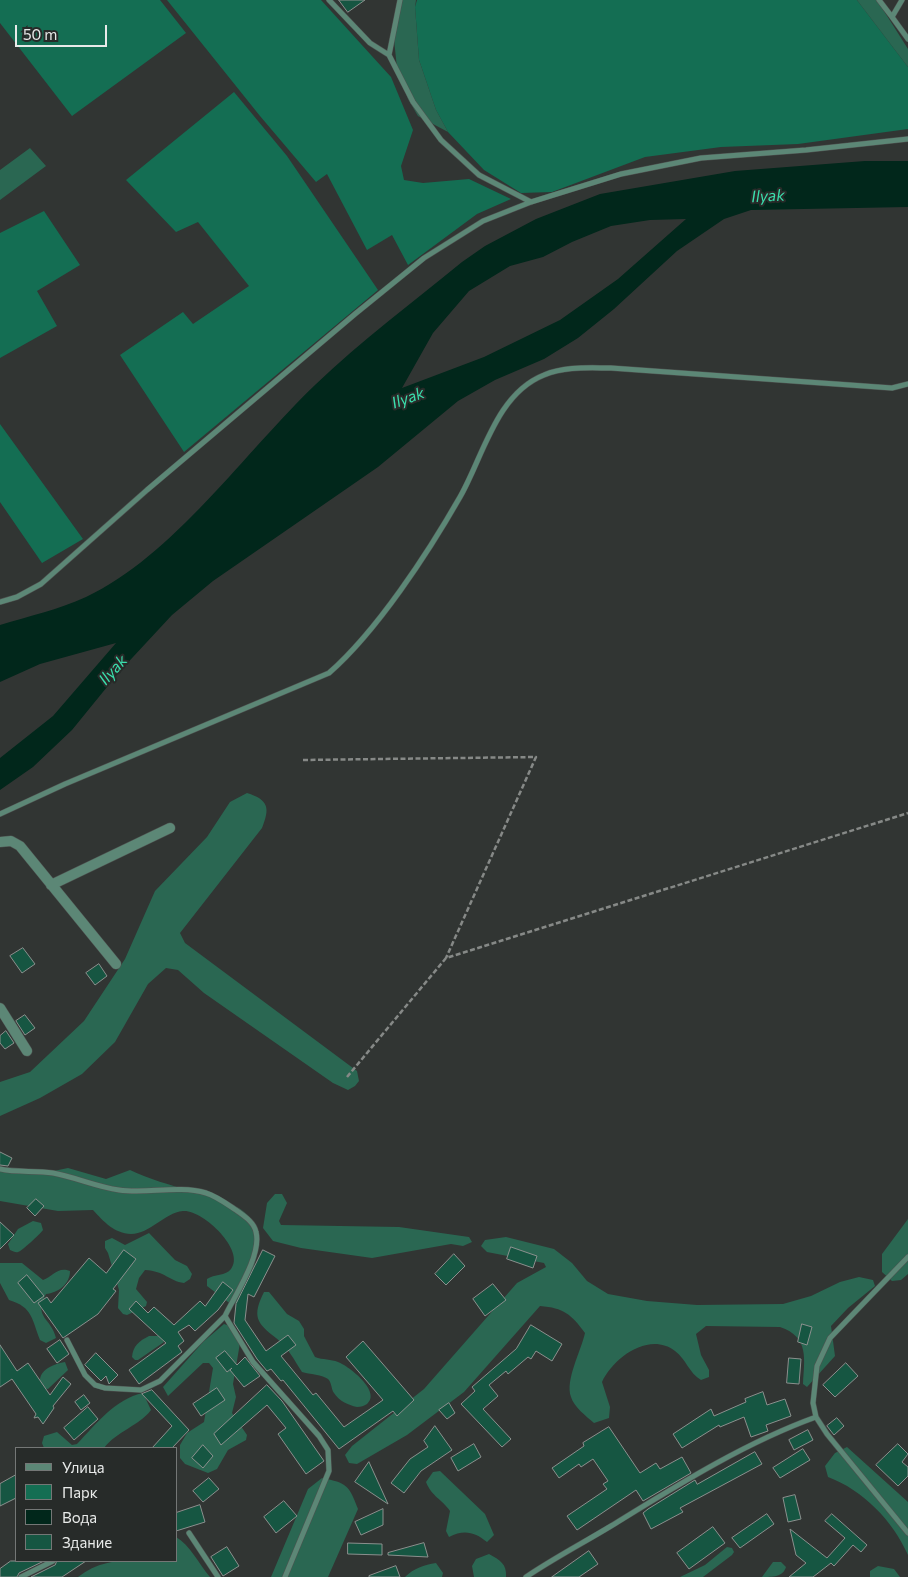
<!DOCTYPE html>
<html>
<head>
<meta charset="utf-8">
<style>
	body { margin:0 }
	#map { position:relative; width:908px; height:1577px; overflow:hidden; background:#313533; font-family:Commissioner,sans-serif }
	canvas { display:block }
	.legend { position:absolute; left:15px; top:1447px; width:162px; height:115px; box-sizing:border-box; background:#272b29; border:1px solid #747776; margin:0; padding:6px 9px; list-style:none; font-size:15px; color:#e8eae9 }
	.legend li { display:flex; align-items:center; gap:10px; height:25px }
	.legend b { width:25px; border:1px solid #747776 }
	.scale { position:absolute; left:15px; top:25px; width:92px; height:22px; box-sizing:border-box; border:2px solid #e8eae9; border-top:0; padding-left:6px; font-size:15px; line-height:18px; white-space:nowrap; color:#e8eae9; -webkit-text-stroke:4px #272b29; paint-order:stroke }
</style>
</head>
<body>
<div id="map">
<canvas width="908" height="1577"></canvas>
<ul class="legend">
<li><b style="height:6px;background:#5c8776"></b>Улица</li>
<li><b style="height:14px;background:#146e53"></b>Парк</li>
<li><b style="height:14px;background:#01271b"></b>Вода</li>
<li><b style="height:14px;background:#165642"></b>Здание</li>
</ul>
<div class="scale">50 m</div>
</div>
<script>
const g = document.querySelector('canvas').getContext('2d');
g.lineJoin = 'round';
function fillPath(path, color) {
  g.fillStyle = color;
  g.fill(path, 'evenodd');
}
function trace(path, color, width, dash) {
  g.strokeStyle = color;
  g.lineWidth = width;
  g.lineCap = dash ? 'butt' : 'round';
  g.setLineDash(dash || []);
  g.stroke(path);
}
function drawText(font, color, halo, rows, align = 'center') {
  g.font = font + ' Commissioner,sans-serif';
  g.lineWidth = 4;
  g.setLineDash([]);
  g.textBaseline = 'middle';
  g.strokeStyle = halo;
  g.fillStyle = color;
  for (const [text, x, y, turn = 0] of rows) {
    g.save();
    g.translate(x, y);
    g.rotate((+turn || 0) * Math.PI / 180);
    g.textAlign = isNaN(turn) ? turn : align;
    if (halo) g.strokeText(text, 0, 0);
    g.fillText(text, 0, 0);
    g.restore();
  }
}
const green = new Path2D(`
	M0 0H160L186 33 72 116 0 23Z
	M167 0H321L391 77 413 130 401 166 404 180 423 183 469 179 511 199 477 214 408 265 392 235 367 250 327 174 316 182 260 116Z
	M417 0H857L908 67V129L798 144 721 147 645 157 552 192 521 193 484 170 448 132 436 110 419 60 415 7Z
	M234 92 287 156 378 290 184 452 120 355 183 312 193 324 249 286 198 222 176 232 126 180Z
	M44 211 80 265 37 291 57 326 0 358V233Z
	M0 424 83 539 42 563 0 502Z`);
const forest = new Path2D(`
	M398 0H416L415 7 419 60 436 110 448 132 418 116 408 99 397 68 393 30Z
	M857 0H877L908 49V67Z
	M30 148 46 166 0 200V170Z
	M247 793C269 800 270 808 262 828L180 933 185 943 357 1071 359 1081 355 1086 348 1090 333 1083 204 993 178 970 166 968 148 984 115 1042 82 1074 40 1098 0 1116V1082L30 1072 84 1021 125 959 155 891 207 837 230 802Z
	M0 1167 15 1173 39 1174 68 1168 106 1179 130 1170C149 1179 170 1185 191 1191 237 1204 272 1212 253 1270 250 1280 248 1290 243 1299L232 1305 207 1286V1279C214 1274 226 1276 231 1269 246 1250 202 1209 183 1211 164 1213 150 1234 131 1234 114 1233 104 1222 93 1210L58 1211 0 1201Z
	M275 1194H282L287 1203 279 1221 281 1225 399 1227 469 1237 472 1242 463 1246 451 1244 372 1258 301 1248 273 1241 263 1228 267 1203Z
	M908 1219V1274L901 1280 892 1281 882 1272V1254Z
	M33 1221 41 1223 43 1230C41 1233 21 1252 18 1252 16 1253 13 1251 10 1250L8 1244 18 1229Z
	M149 1233 175 1260 187 1266 192 1274 190 1279 184 1283C169 1281 165 1271 145 1270L139 1278 136 1289 147 1302 146 1306 127 1315 123 1314 118 1308 119 1290 108 1253 105 1248V1241L112 1238 125 1245Z
	M506 1237 554 1249 572 1263 587 1281 608 1294 647 1301 697 1305 783 1304 811 1296 840 1282 859 1277 873 1280 875 1286 848 1308 831 1326 835 1356 807 1387 803 1384C804 1360 810 1337 780 1327L706 1326 696 1334 701 1355 709 1370V1377L701 1380C689 1373 686 1359 675 1351 649 1331 613 1358 602 1382L610 1407 609 1418 594 1423C586 1416 574 1407 571 1397 565 1380 581 1351 585 1333 571 1314 564 1308 540 1306L464 1392 407 1435 357 1464 349 1463 345 1455 352 1446 424 1389 517 1283 546 1267 544 1263 487 1252 481 1246 485 1240Z
	M0 1263H22L43 1280C53 1276 58 1266 70 1271 70 1284 58 1293 46 1294 33 1318 51 1317 56 1338L46 1343 40 1340C32 1320 33 1307 9 1300L0 1283Z
	M264 1292H269L287 1314 299 1321 304 1329V1336L315 1357C323 1360 331 1359 338 1362 349 1366 382 1392 367 1404 364 1406 361 1407 357 1407 348 1405 339 1401 334 1393 331 1389 332 1383 328 1379 323 1375 309 1374 302 1372 294 1360 288 1347 276 1338 256 1323 252 1316 264 1292Z
	M224 1324 230 1326 240 1343 233 1384 236 1397 232 1413 247 1435 246 1440 228 1450 217 1469 208 1473 185 1464 180 1458V1445L187 1433 204 1422 213 1368 209 1363H203L168 1396 163 1387 203 1342Z
	M149 1336H160L164 1342 138 1360H135L132 1357C133 1346 139 1341 149 1336Z
	M65 1362 68 1370 48 1389 42 1388C34 1372 52 1364 65 1362Z
	M143 1393 151 1410C139 1426 117 1431 104 1448H44L42 1443 44 1436 57 1432 72 1445 77 1444C96 1424 115 1399 143 1393Z
	M847 1447 908 1502V1555C893 1521 863 1490 828 1477L825 1466 835 1453Z
	M440 1471 485 1514 494 1535 487 1542C475 1532 464 1529 449 1537L446 1531 450 1511C442 1499 432 1497 426 1482L433 1472Z
	M322 1478C347 1483 349 1485 358 1509L328 1577H271L308 1489Z
	M176 1537C190 1545 199 1564 210 1577H78C107 1554 141 1561 176 1561Z
	M727 1547 732 1548 734 1552 732 1555 703 1577H680L705 1565Z
	M489 1554C500 1560 507 1564 506 1577H474L472 1566 476 1559Z
	M773 1562H781L786 1567C783 1577 773 1577 762 1577Z
	M436 1563 443 1573 442 1577H405C414 1568 424 1565 436 1563Z
	M878 1566 894 1569 900 1577H870V1571Z`);
const water = new Path2D(`
	M865 161H908V207L751 210 724 219 677 251 614 309 578 338 544 359 495 380 458 401 378 467 213 581 172 615 120 671 72 730 33 767 0 790V758L53 716 116 643 40 664 0 682V625C29 616 58 610 86 597 172 557 246 451 315 385 361 341 413 302 462 262L485 246 536 219 600 194 735 171ZM686 219 618 279 560 320 484 357 402 388 433 333 469 291 510 266 543 257 572 242 611 226 650 220Z`);
const building = new Path2D(`
	M339 0H365L348 12Z
	M23 948 35 964 22 973 10 956Z
	M99 964 107 976 95 985 86 973Z
	M25 1015 35 1028 25 1035 16 1021Z
	M6 1031 14 1043 5 1049 0 1043V1036Z
	M0 1152 12 1158 8 1166 0 1165Z
	M36 1199 44 1206 35 1216 27 1208Z
	M0 1222 14 1235 0 1249Z
	M511 1247 537 1256 533 1268 507 1259Z
	M124 1250 136 1259 113 1289 116 1291 98 1314 63 1338 38 1303 47 1297 51 1303 89 1258 106 1273Z
	M263 1250 275 1256 254 1297 248 1294 245 1320 266 1351 288 1335 296 1345 281 1356 313 1395 316 1393 344 1427 383 1400 346 1357 363 1341 414 1400 397 1416 393 1411 339 1449 283 1380 281 1381 271 1369 267 1371 257 1359 234 1323 236 1304Z
	M454 1254 465 1266 446 1285 435 1274Z
	M27 1275 44 1296 34 1303 18 1283Z
	M223 1282 233 1290 218 1310 195 1331 189 1325 178 1332 184 1341 178 1346 182 1352 139 1384 129 1370 166 1343 129 1309 136 1301 148 1313 154 1307 174 1325 200 1301 205 1306Z
	M493 1284 506 1300 485 1316 473 1299Z
	M802 1324 812 1327 807 1345 798 1342Z
	M531 1325 562 1344 552 1361 536 1351 531 1359 528 1357 508 1374 506 1371 489 1385 498 1396 483 1409 511 1439 502 1447 461 1404 475 1391 472 1387 516 1349Z
	M60 1340 69 1354 57 1363 47 1349Z
	M0 1345 17 1371 28 1363 50 1395 63 1377 71 1384 53 1406 54 1408 43 1424 38 1417 34 1418 36 1414 12 1379 0 1387Z
	M225 1351 237 1365 245 1357 260 1376 244 1387 230 1370 232 1368 227 1372 216 1358Z
	M96 1353 118 1375 109 1384 106 1376 101 1381 85 1365Z
	M789 1358 801 1359 799 1384 787 1383Z
	M846 1363 858 1376 835 1397 823 1385Z
	M267 1385 282 1401 324 1461 306 1474 278 1434 286 1428 267 1405 221 1445 214 1434Z
	M217 1388 225 1400 201 1416 193 1404Z
	M152 1390 189 1430 172 1448H152L172 1426 142 1394Z
	M763 1392 767 1405 785 1399 791 1416 766 1425 768 1431 751 1437 744 1417 720 1427 719 1425 682 1448 673 1434 711 1409 714 1416 746 1402 745 1399Z
	M84 1395 90 1403 81 1410 75 1402Z
	M449 1403 455 1413 447 1419 439 1410Z
	M88 1407 98 1419 74 1440 64 1428Z
	M837 1418 844 1426 834 1435 827 1426Z
	M435 1426 452 1450 421 1471 404 1493 391 1483 410 1459 428 1447 424 1441Z
	M609 1427 640 1473 656 1463 660 1469 682 1457 691 1473 643 1501 636 1490 577 1530 567 1516 607 1489 603 1484 608 1481 593 1459 581 1467 579 1464 559 1478 552 1468 584 1446 583 1443Z
	M808 1430 813 1440 794 1450 789 1440Z
	M474 1444 481 1457 458 1471 451 1458Z
	M898 1444 908 1454 902 1462 908 1467V1476L898 1486 876 1465Z
	M203 1445 213 1456 203 1468 192 1458Z
	M803 1449 810 1460 780 1478 773 1468Z
	M755 1452 762 1464 680 1508 683 1512 651 1529 643 1513 648 1509 695 1480 697 1484Z
	M369 1462 388 1504 355 1482Z
	M16 1475V1498L0 1506V1484Z
	M209 1478 219 1489 203 1502 193 1491Z
	M795 1495 801 1519 788 1522 783 1498Z
	M284 1501 297 1516 276 1533 264 1517Z
	M200 1505 205 1522 176 1531V1513Z
	M383 1509V1525L361 1535 355 1522Z
	M767 1514 774 1524 740 1548 732 1538Z
	M832 1514 867 1545 861 1552 853 1545 834 1566 831 1563 813 1577H789L806 1563 796 1555 790 1529 827 1558 845 1538 825 1521Z
	M713 1527 725 1543 689 1569 677 1553Z
	M348 1543 382 1544V1555L348 1554Z
	M424 1543 428 1557 388 1555V1553Z
	M227 1547 239 1566 223 1576 211 1557Z
	M589 1551 598 1564 579 1577H552Z
	M11 1561H44L19 1573 17 1577H0V1569Z
	M57 1561H86L62 1577H31L55 1565Z
	M396 1566 400 1577H369V1576Z`);
const path = new Path2D(`
	M303 760 536 757 446 958
	M347 1077 446 958 908 813`);
const lane = new Path2D(`
	M329 0 370 43 389 55
	M400 0 389 55 413 102 441 140 479 175 531 202
	M879 0 892 17
	M902 0 892 17 908 39
	M0 602 17 597 41 584 147 490 355 314 424 258 483 221 531 202 621 174 701 158 806 150 908 139
	M0 814 65 784 329 673C377 631 428 553 460 497 483 457 496 394 544 375 565 366 589 368 611 368L892 388 908 384
	M0 1169C17 1173 35 1170 53 1173 75 1177 97 1187 119 1190 148 1194 177 1185 206 1193 216 1196 227 1204 236 1210 244 1216 254 1222 256 1232 262 1255 235 1295 225 1316
	M67 1340 85 1375 95 1385 105 1388 141 1390 160 1381 225 1316 253 1362 319 1436 328 1450 329 1471 285 1577
	M816 1417 827 1434 908 1533
	M189 1533 218 1577
	M21 1577 53 1561
	M526 1577C554 1558 583 1543 611 1526 676 1486 744 1443 816 1417L813 1403 817 1366 830 1338 908 1257`);
const street = new Path2D(`
	M0 842 11 841 20 846 116 964
	M51 885 170 828
	M0 1008 27 1051`);
const waterNames = [
	["Ilyak",768,196,-3],
	["Ilyak",408,398,-20],
	["Ilyak",113,670,-48]
];
fillPath(green, '#146e53');
fillPath(forest, '#2a6752');
fillPath(water, '#01271b');
fillPath(building, '#165642');
trace(building, '#8b908e', 1);
trace(lane, '#4e5250', 6);
trace(street, '#4e5250', 11);
trace(path, '#868987', 2.5, [5, 2.5]);
trace(lane, '#5c8776', 5);
trace(street, '#5c8776', 10);
drawText('italic 16px', '#3adfad', '#272b29', waterNames);
</script>
</body>
</html>
